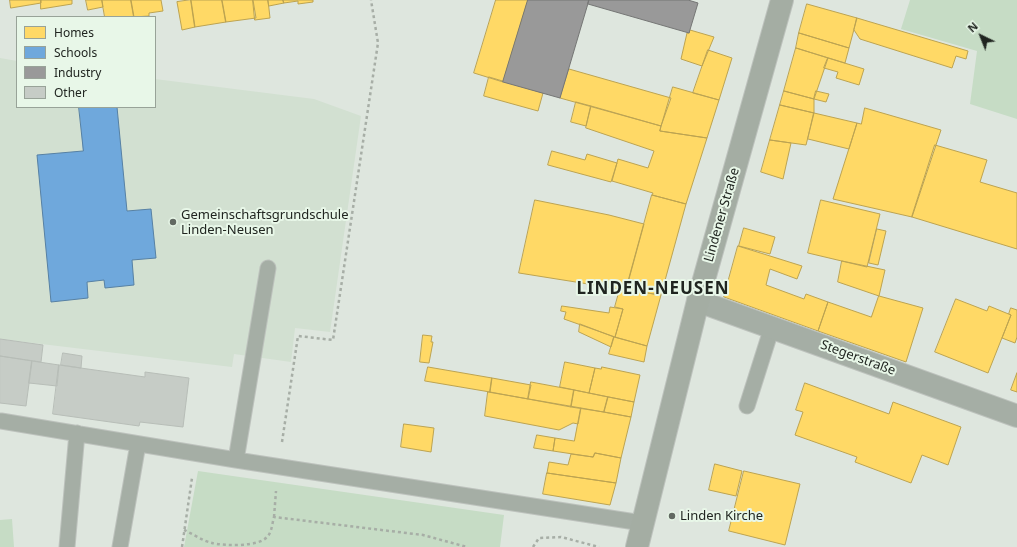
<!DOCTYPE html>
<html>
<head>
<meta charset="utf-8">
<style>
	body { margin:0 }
	#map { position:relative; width:1017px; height:547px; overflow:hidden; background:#dee6de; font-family:"Noto Sans",sans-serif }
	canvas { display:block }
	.legend { position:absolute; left:16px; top:16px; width:140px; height:92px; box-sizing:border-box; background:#e8f7e8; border:1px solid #98a398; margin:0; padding:5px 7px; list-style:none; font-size:12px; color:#202520 }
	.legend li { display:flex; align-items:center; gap:8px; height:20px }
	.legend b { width:20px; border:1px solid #98a398 }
	.north { position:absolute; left:961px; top:16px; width:40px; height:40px; -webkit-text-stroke:3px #e8f7e8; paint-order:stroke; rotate:317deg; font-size:11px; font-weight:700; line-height:16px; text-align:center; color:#202520 }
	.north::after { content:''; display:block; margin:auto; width:14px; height:18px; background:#202520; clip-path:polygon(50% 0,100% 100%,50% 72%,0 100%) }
</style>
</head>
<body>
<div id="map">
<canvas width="1017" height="547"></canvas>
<ul class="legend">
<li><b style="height:11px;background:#ffd966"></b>Homes</li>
<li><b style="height:11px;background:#6fa8dc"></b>Schools</li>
<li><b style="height:11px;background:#999"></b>Industry</li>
<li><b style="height:11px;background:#c6ccc6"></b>Other</li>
</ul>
<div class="north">N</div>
</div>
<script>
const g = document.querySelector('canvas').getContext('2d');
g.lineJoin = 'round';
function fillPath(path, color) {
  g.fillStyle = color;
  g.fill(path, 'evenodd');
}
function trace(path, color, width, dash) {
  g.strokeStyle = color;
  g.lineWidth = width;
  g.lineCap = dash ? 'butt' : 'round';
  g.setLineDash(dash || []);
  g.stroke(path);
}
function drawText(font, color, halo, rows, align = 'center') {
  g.font = font + ' "Noto Sans",sans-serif';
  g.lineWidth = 4;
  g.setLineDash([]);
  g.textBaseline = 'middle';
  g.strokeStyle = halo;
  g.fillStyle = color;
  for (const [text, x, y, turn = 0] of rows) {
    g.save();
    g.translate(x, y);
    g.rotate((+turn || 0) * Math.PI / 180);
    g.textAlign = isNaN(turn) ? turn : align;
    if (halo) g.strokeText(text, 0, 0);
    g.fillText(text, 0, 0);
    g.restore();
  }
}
const built = new Path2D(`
	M0 58 17 61V107H155V79L314 99 361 116 330 332 295 328 291 362 234 354 232 367 0 339Z`);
const green = new Path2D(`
	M910 0H1017V119L970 104 977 51 901 29Z
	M198 471 504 515 500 547H184Z
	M12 519 14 547H0V520Z`);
const homes = new Path2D(`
	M10 0H41V3L11 8Z
	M41 0H72V4L41 9Z
	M86 0H102L103 7 88 10Z
	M102 0H131L134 17H105Z
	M131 0H161L163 11 149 13V16L134 17Z
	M191 0 195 27 182 30 177 2Z
	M191 0H222L226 22 195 27Z
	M222 0H253L256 18 226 22Z
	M253 0H268L270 18 255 20Z
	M268 0H283L284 3 269 6Z
	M283 0H313V2L298 4V1L284 3Z
	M496 0H528L503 82 474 73Z
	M807 4 857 18 849 48 799 33Z
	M857 18 968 51 966 59 956 56 952 68 860 39 854 30Z
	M690 30 714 37 702 66 681 59 687 33H689Z
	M799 33 849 48 845 63 796 48Z
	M796 48 828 58 814 99 784 91Z
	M708 50 732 58 719 100 693 93Z
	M828 58 864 69 859 85 836 78 838 72 824 68Z
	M569 69 671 98 661 126 560 98Z
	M489 77 543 93 538 111 484 96Z
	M673 87 719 100 707 138 660 131Z
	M784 91 814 99V113L780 105Z
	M816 91 829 94 826 102 814 99Z
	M576 102 591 106 586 126 571 122Z
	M780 105 814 113 806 145 770 140Z
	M591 106 661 126 660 131 707 138 686 204 652 195 653 193 612 181 618 159 648 168 654 151 586 128Z
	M865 108 941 130 912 217 833 199 857 123 861 124Z
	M814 113 857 123 849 149 808 139Z
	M770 140 791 143 783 179 761 172Z
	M935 145 987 160 980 182 1017 193V249L912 217Z
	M552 151 585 160 587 154 617 163 611 182 548 165Z
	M652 195 686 204 661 295 626 290Z
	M535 200 609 215 644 224 626 290 519 273Z
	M821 200 880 214 867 267 808 253Z
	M744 228 775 237 770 254 739 246Z
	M877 229 886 231 878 265 869 263Z
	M738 246 802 266 797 279 770 269 766 285 804 299 806 294 828 302 818 331 724 297Z
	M842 261 885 270 879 296 838 282Z
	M620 289 661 295 647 346 615 337 623 309 615 307Z
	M879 296 923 308 906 362 818 331 828 302 871 317Z
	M956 299 987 311 989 306 1011 315 988 373 935 352Z
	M562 306 609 313 610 307 623 309 615 337 564 319 566 312 561 311Z
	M1011 308 1017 310V337L1015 343 1002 338 1011 315 1009 314Z
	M580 324 614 337 611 347 579 332Z
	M423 335 432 336 431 342H433L429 363 420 362Z
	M614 337 647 346 644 362 609 354Z
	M565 362 595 368 589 393 560 387Z
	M428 367 492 378 490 392 425 381Z
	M602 367 640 375 634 402 589 393 595 368 601 369Z
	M1017 373V392L1011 390Z
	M492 378 531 385 528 399 490 392Z
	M531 382 574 390 571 407 528 399Z
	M805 383 889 414 893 402 961 427 948 465 922 455 911 483 855 462 857 457 795 435 803 412 796 410Z
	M574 390 608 397 604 412 571 407Z
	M488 392 581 408 578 424 573 423 559 430 485 416Z
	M608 397 634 402 631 417 604 412Z
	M581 408 631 417 621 458 595 453 593 457 553 451 555 438 574 441Z
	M404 424 434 428 431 452 401 447Z
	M537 435 555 438 553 451 534 448Z
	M595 453 621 458 616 483 547 473 549 462 568 465 571 454 593 457Z
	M715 464 742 471 736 496 709 490Z
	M744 471 800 484 785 545 729 531Z
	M547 473 616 483 610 505 543 494Z`);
const schools = new Path2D(`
	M79 107H117L127 211 151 209 156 258 132 260 134 285 105 288 104 280 87 282 88 298 51 302 37 155 83 151Z`);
const industry = new Path2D(`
	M528 0H589L560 98 503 82Z
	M589 0H688L698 3 689 33 588 4Z`);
const building = new Path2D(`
	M0 339 43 345 41 362 0 356Z
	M63 353 82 356 81 368 61 365Z
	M0 356 32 361 26 406 0 403Z
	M32 361 59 365 57 386 29 383Z
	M59 365 145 377V372L189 378 183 427 140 422 139 426 53 414Z`);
const path = new Path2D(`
	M282 442 298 336 333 340 378 43 371 0
	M274 517 276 491
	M184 530C193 534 203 541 212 543 225 546 258 547 267 537 272 532 272 524 274 517L423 535 467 547
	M182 547 192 478
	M533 547 539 538 561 537 599 547`);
const service = new Path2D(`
	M268 268 236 460 642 523
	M747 406 772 327
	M1 421 236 460
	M67 547 77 433
	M120 547 138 444`);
const minor = new Path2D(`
	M698 301 1017 416`);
const secondary = new Path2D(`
	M637 547 698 301 782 0`);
const markers = [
	[173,222,4,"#626962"],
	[672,516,4,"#626962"]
];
const poiNames = [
	["Gemeinschaftsgrundschule",181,215],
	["Linden-Neusen",181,230],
	["Linden Kirche",680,516]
];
const streetNames = [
	["Lindener Straße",722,215,-74],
	["Stegerstraße",858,358,20]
];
const districtNames = [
	["LINDEN-NEUSEN",653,289]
];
fillPath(built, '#d2e0d1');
fillPath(green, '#c6dcc5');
fillPath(homes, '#ffd966');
trace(homes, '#bca351', 1);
fillPath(schools, '#6fa8dc');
trace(schools, '#5781a4', 1);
fillPath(industry, '#999');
trace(industry, '#757675', 1);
fillPath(building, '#c6ccc6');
trace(building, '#b7bdb7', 1);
trace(service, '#bdc2bd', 17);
trace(minor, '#bdc2bd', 24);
trace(secondary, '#bdc2bd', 24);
trace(path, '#a7aea6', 2.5, [3, 3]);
trace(service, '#a5aea5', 15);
trace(minor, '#a5aea5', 22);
trace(secondary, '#a4ada3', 22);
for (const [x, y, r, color] of markers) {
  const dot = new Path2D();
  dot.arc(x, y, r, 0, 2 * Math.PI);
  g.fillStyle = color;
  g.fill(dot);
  trace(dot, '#e8f7e8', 1.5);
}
drawText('13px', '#202520', '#e8f7e8', poiNames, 'left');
drawText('13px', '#202520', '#e8f7e8', streetNames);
g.letterSpacing = '1px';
drawText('bold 17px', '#202520', '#e8f7e8', districtNames);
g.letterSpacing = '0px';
</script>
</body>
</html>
